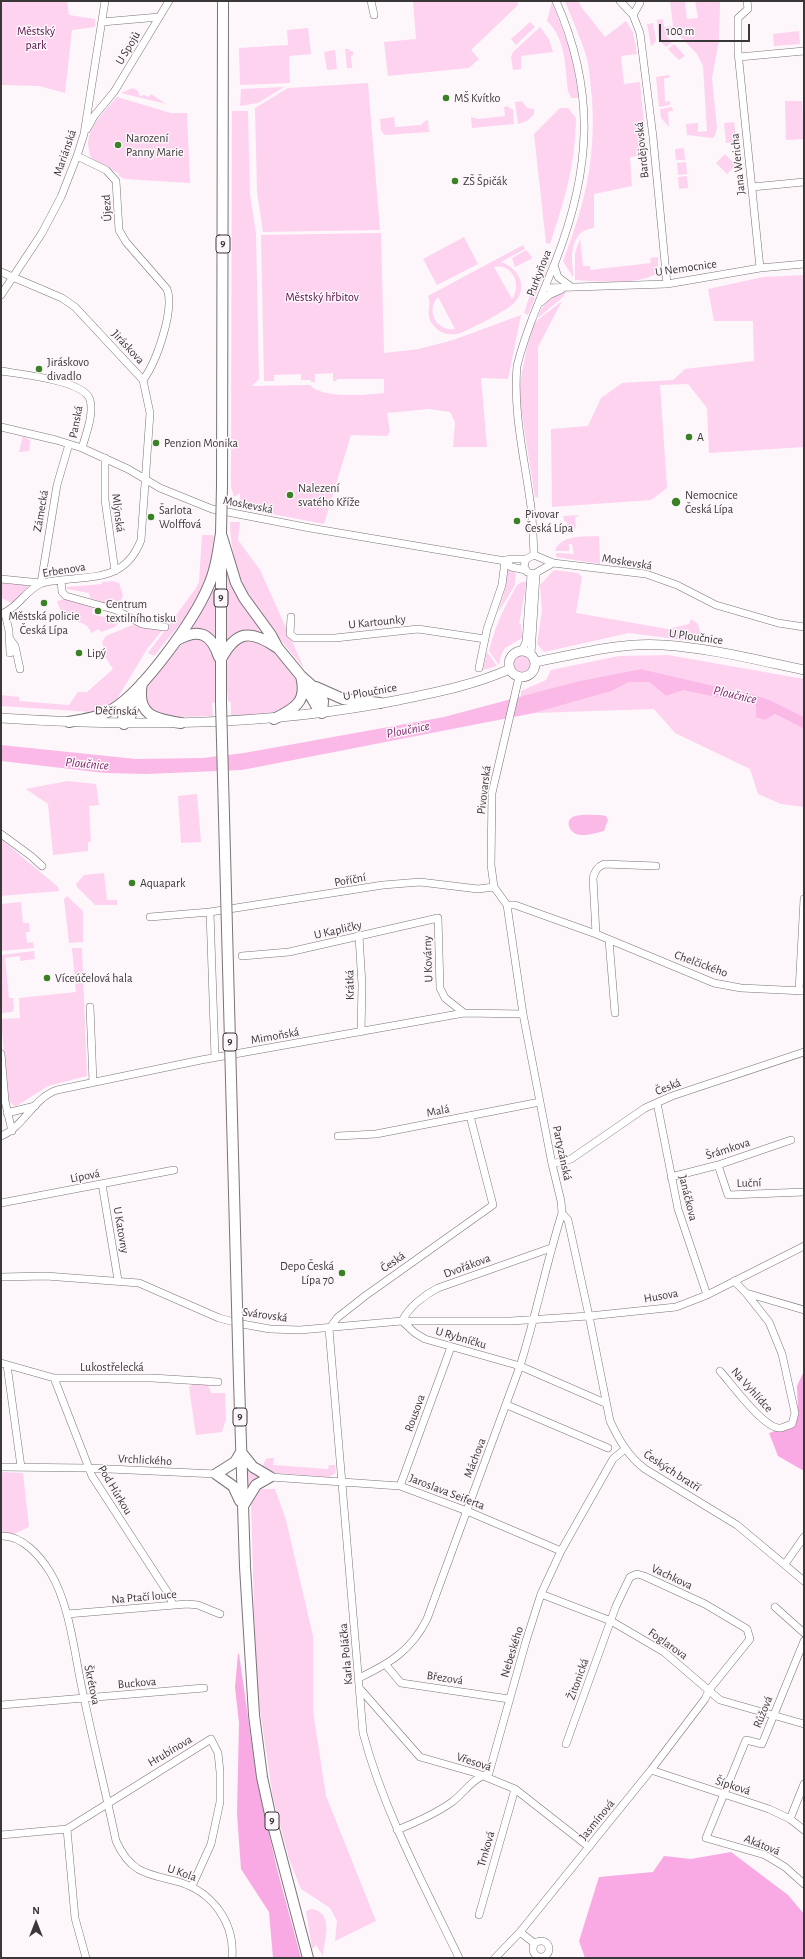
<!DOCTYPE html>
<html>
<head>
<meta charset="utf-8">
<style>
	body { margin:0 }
	#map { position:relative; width:805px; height:1959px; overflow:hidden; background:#fdf7fb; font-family:"Alegreya Sans",sans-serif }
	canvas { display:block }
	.frame { position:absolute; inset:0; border:2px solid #393738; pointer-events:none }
	.north { position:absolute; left:16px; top:1903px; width:40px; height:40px; -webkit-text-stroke:3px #fdf7fb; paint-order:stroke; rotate:0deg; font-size:11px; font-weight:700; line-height:16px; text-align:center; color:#393738 }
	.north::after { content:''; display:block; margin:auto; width:14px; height:18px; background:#393738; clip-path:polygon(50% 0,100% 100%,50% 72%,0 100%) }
	.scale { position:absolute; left:659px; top:24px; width:91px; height:18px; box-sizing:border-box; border:2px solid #393738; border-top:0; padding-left:5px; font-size:12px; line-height:14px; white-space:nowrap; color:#393738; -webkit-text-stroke:3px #fdf7fb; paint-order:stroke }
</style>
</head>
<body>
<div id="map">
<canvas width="805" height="1959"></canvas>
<div class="frame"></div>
<div class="north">N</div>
<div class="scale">100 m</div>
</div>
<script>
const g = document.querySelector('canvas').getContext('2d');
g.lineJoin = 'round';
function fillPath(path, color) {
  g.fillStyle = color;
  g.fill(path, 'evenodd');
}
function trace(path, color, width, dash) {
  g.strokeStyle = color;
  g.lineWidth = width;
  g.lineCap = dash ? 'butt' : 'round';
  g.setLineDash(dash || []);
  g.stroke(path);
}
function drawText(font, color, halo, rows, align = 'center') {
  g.font = font + ' "Alegreya Sans",sans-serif';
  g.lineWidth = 3;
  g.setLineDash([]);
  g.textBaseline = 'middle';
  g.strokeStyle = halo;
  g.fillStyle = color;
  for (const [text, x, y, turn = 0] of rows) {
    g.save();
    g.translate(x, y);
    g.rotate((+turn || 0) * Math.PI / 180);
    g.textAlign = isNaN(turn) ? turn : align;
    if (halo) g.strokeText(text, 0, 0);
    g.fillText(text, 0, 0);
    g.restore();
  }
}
const green = new Path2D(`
	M1 1H67L69 15 95 19V27L72 30 65 93 39 86 1 85Z
	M413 1H517L518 5 471 50 479 59 469 68 388 76 384 42 416 39Z
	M552 1 572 55 579 98H571L568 91C565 66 566 39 547 21Z
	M565 1H578L582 8 605 37 626 21 633 32 637 54 621 56 624 84 640 82 647 155 630 157 632 186 594 194V228C576 230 572 244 572 261 572 267 574 271 573 277L563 261C585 204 596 160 592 98 590 84 590 68 586 55 580 37 572 19 565 1Z
	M670 1H685L687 19 698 18 695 1H720L719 40 712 78 717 128 715 135 713 138 687 135 686 124 698 123V132L707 131 703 66 697 54 674 30 667 36 672 42 666 47 659 40 657 20 663 19 664 27 673 26Z
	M530 22 535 27 516 45 511 39Z
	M653 23 656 40 654 44 651 46 647 24Z
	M540 27 549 39 553 52 521 56V69L513 70 511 57 513 52Z
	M308 28 311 54 289 56 290 83 240 85 239 48 288 45 287 30Z
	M799 31 800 44 774 46 773 34Z
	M674 44 685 56 679 60 668 49Z
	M345 49H349L350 51H353V55L351 56 352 68H347Z
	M335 50 337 69 327 70 324 52Z
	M669 75V78H664L665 102 670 101V105L659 107 656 77Z
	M368 83 380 230 263 232 257 192 255 108 288 88Z
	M284 87 258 103 240 106 241 89Z
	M133 88 138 91 140 96 144 95 149 97 151 94 166 104 121 93Z
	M117 97 171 113H187L190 183 125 179 119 176V174L91 158C90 154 88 147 88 143 90 124 106 110 117 97Z
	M522 101 527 108 534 109V114L527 121 518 124 515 102Z
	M785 101H802L804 139 786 140Z
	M507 106 513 110 514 124 472 128 471 117 478 119 505 116 504 107Z
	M672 107 673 111 668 112 669 127 661 118 660 109Z
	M560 108H568L576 118C575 166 565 199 550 244L546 243 534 134Z
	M232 111H248L250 194 256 234 259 379 252 386 310 385C322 399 367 395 384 393V379H337L336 381H333V373L315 374V382H311V380H301V374L274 375V381H264L261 235 381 233 384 353 419 349 453 340 521 315 508 379 481 378 487 447H453L455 422 450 412 429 409 387 413 390 432 387 436 351 435 324 524 272 514 240 507V493L234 497 231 487Z
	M394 117 395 127 421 125 425 121 428 120 429 132 385 135 381 131 380 119Z
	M734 122 737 142 726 143 724 123Z
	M684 148 685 160H676L675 149Z
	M725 154 736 165 727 174 716 163Z
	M686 162 687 174 678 175 677 163Z
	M687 176 688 188 679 189 678 177Z
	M464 237 478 264 437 285 423 259Z
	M580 239 583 266H590V270L651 263 650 258 658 257V272C643 286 595 281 575 280V253Z
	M523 245 525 249 501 262C518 268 529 286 515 302 510 309 466 332 457 334 450 335 442 334 437 329 422 316 433 306 428 296ZM494 267C513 263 522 285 512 299ZM438 297 455 329H456C437 332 425 312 438 297Z
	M526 250 532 257 531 259 515 267 512 258Z
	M550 260 528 315 524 313 537 273Z
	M804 275V447L709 453 707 408 688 384 660 385 667 488 651 500 552 507 551 429 588 426 601 398 622 383 673 380 685 369 754 361 753 321H714L708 289 763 277Z
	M566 292 563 297 538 318C541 304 552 295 566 292Z
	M562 301 538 347V498L535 497 520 402V383L527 347 535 322Z
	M23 436 31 441 30 442 29 451 19 452Z
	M579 515 575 518 576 528 567 529V522L564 521 563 516Z
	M230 522H240L238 540 260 570 304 668C265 620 231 588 230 522Z
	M202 535H212L214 537C211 554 210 572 203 588 192 613 171 634 154 656L148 653 196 588 199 582Z
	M599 536 600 564 556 557V553L574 554 572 544H569V551H555C560 534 585 537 599 536Z
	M224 552 271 640C252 634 239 625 225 644Z
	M218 563 215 641C204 630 198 626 183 633Z
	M507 570 516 573 515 585 498 613 506 586Z
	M554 570 578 573 582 577 576 613 668 629 689 624 691 619 698 624 700 632 699 642 629 633 544 652 537 644 542 611 540 585Z
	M113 581 119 583 123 595 119 609 90 598 89 593 67 589 66 587 102 584V582Z
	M522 582H526V586L519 624H521L522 638 505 648 501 655 499 665 489 651C496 624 503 610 517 585Z
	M1 583 26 584 28 587 26 591 12 603 1 598Z
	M68 598 93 605 92 614 112 619 115 613 120 621 115 627 101 632 99 629 91 633C88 622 75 620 65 621L57 601Z
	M137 623 165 627 147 649 117 699 105 707 91 712 1 706V695L19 697V701L69 705 78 692H87L113 669 101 651 104 649 102 642 106 636Z
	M197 638C221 641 216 684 217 702L212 703 213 716 171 717 148 710 144 696 147 687 174 652 183 643Z
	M255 640 269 647 280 659 298 682 299 697 287 708 276 712 231 716V702L228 701C227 685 221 647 242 641 245 639 251 640 255 640Z
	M487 652 497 666 476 672 475 668 483 669Z
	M668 655 804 679V717L772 701 758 696 641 669 579 681 521 697V691L546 680 551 670 619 656Z
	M513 664a9 9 0 1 1 18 0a9 9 0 1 1-18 0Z
	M643 681 649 682 666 696 683 689 756 705 765 720 775 714 804 729V807L781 804 758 794 750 769 675 733 654 709 534 713 612 691 629 682Z
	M68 781 96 784 99 805 89 806 91 842H88V851L53 855 48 804 26 789Z
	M197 794 201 842 181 843 178 796Z
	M1 839 58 887 59 891 1 896Z
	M104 873 107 900H117V905H95L77 887 76 884 84 875Z
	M67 896 83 911V942L69 943 64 899Z
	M21 902 23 923H29L30 932H26L27 943 33 942 34 948 1 951V904Z
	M72 948H82L87 1076 48 1086 15 1107 10 1102H8L1 1019 20 1018 19 998 76 992Z
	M34 951 35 959 20 961V956L5 958 9 998H13L14 1008 12 1012 2 1013 1 1012V955Z
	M193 1384 208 1385 211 1393H225L226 1419 222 1432 196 1435 189 1387Z
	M270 1458H274L273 1465 328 1469 329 1465H335L336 1473 329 1477 275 1473 261 1470 266 1459Z
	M247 1465 262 1475 247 1491Z
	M1 1472 23 1473 29 1527 14 1534H1Z
	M252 1489H275L286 1520 313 1636V1711L326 1796 376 1921 335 1941 337 1921 330 1908 301 1889 289 1859 273 1798 256 1683 251 1501Z
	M312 1909C335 1913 324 1941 323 1956L316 1945 312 1949 306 1911Z`);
const forest = new Path2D(`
	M804 1371V1471L778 1456 769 1433 794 1425 798 1408 797 1386Z
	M238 1654H239L257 1780 277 1869 301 1958H273L269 1912 241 1869 237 1814 239 1723 235 1687Z
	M731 1852 788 1895 804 1914V1958H585L579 1941 599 1877 653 1872 664 1856 691 1859Z`);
const water = new Path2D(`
	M641 669 758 696 772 701 804 717V729L775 714 765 720 756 717V705L683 690 666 696 649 682H629L612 691 534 713 242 770 146 774 105 773 1 761V745L136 759 203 758 244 753 444 717 579 681Z
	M600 815 606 816 608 820 604 831C596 833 584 837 576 834 568 830 565 819 575 816 583 814 592 815 600 815Z`);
const minor = new Path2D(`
	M371 1 374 15
	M620 1 633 15 640 33 653 137 667 284
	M747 1 748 9 738 18V52L760 268
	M633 15 640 3 639 1
	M102 22 159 17
	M739 57 804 51
	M87 129 94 116 114 92 169 1
	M77 156 106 170 116 181 119 230 126 242 167 289C175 310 156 363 143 380
	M752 187 804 182
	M554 265 558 277 570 286
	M1 272 62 298 75 307 143 380 150 413 141 540C126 579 97 576 61 580 55 581 46 581 40 584 25 591 17 609 1 614
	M545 288 667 284 760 268 804 264
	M1 295 42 233 61 197 77 156 84 134 105 1
	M541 302 549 295 562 289
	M1 371C18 374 85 380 90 400 94 414 86 434 82 448
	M1 427 56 440 82 448 128 469 160 488 212 509 310 528 505 561
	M105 458V500L115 571
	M534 555C533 537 533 518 530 500 524 456 513 411 517 366 526 330 542 295 556 260 591 170 596 91 556 1
	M505 561 511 567 526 570
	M505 561 509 559H526
	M553 563 534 574 527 572 524 567 526 559 534 555 553 563 646 574 677 585 716 605 778 623 804 627
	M1 579 41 583 57 485 69 444
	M61 580 62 592 66 596 116 610 142 624 165 627
	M5 613 9 631 10 653
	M291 617 290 634 295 638H335L418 629 485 639
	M10 639 15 646 20 669
	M522 650 526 642 531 574
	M531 654 536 574
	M479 668 487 629 502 585 505 561
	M519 677 492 793 491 865 494 887 507 905 523 1014 552 1164 561 1201 562 1213 568 1220 589 1316 610 1421C619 1440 628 1456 645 1469L737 1525 804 1581
	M1 834 31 856 42 866
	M507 905H515L596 934 714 983 741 988 804 991
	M210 912 215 1057
	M150 917 210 912 383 885 420 882 478 889 494 887
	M596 934 593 878C595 871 597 867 604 864L656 866
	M359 936 362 985 361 1032
	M609 940 615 1013
	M242 956 289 952 438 918 440 988 445 998 464 1013
	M799 991 804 899
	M90 1007 93 1082
	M1 1054 5 1101 12 1131
	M657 1103 678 1209 707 1295
	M7 1113 35 1106
	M1 1136C24 1127 33 1098 57 1090L201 1060 464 1013 523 1014
	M338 1136 376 1134 540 1102
	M552 1164 571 1159 645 1108 672 1096 804 1052
	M718 1165 728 1195 804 1192
	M671 1177 718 1165 791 1140
	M102 1184 118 1280
	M1 1203 174 1170
	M1 1277 46 1276 139 1283 219 1318 242 1324 270 1329 300 1330 402 1321H511L589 1316 676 1307 707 1295 804 1246
	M734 1281 746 1293 804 1310
	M402 1321 415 1333 425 1339 520 1366 605 1403
	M402 1321C409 1307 424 1295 438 1288L551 1248
	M329 1329 363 1733C384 1812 424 1885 459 1958
	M329 1329 337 1318 365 1296 493 1205 470 1116
	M1 1363 54 1378H152L218 1382
	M7 1365 21 1467
	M720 1371C731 1383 764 1429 780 1428 783 1428 788 1425 792 1424L795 1413 782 1354 769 1322 746 1293
	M54 1378 92 1476 168 1593 173 1605
	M507 1405 608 1448
	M1 1467 88 1468 216 1474
	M270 1477 400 1486 467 1511 561 1551
	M400 1486 451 1347
	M1 1536C22 1535 40 1556 50 1572 71 1606 75 1660 84 1698 94 1746 106 1793 116 1841 121 1852 127 1862 138 1869 150 1876 165 1878 179 1882 212 1892 235 1922 232 1958
	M785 1564 804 1537
	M541 1594 611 1621 664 1652 720 1700 804 1724
	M775 1607 804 1633
	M67 1614 187 1604 198 1605 220 1614
	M804 1641 762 1744 746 1740 706 1838 765 1855 785 1867 804 1884
	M386 1665 401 1683 509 1699
	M359 1678C390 1663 411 1651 427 1619L520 1366C536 1316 546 1264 562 1213
	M361 1690 420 1757 476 1773 515 1789 589 1847
	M1 1705 204 1688
	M651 1770 769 1809 790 1819 804 1830
	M790 1819 804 1784
	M67 1829 75 1918 86 1958
	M397 1830C417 1822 435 1814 452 1802 465 1792 473 1778 489 1773L526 1641 541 1594 561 1551 613 1459 625 1449
	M1 1835 67 1829 211 1739 218 1753 220 1772V1802L211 1844 192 1886
	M479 1915 515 1789
	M520 1932 534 1943
	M533 1949a8 8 0 1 1 16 0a8 8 0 1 1-16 0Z
	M495 1958 520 1932 651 1770 705 1699 709 1690 750 1639 747 1629 705 1604 644 1576 637 1574 630 1577 616 1606 566 1744`);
const secondary = new Path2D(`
	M509 664a13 13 0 1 1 26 0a13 13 0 1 1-26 0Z
	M536 662C577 654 621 642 663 645 710 648 757 660 804 670
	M1 718C134 727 267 726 399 700 437 692 474 685 510 669`);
const primary = new Path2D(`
	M222 486 223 1
	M222 537 236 583 244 598 271 635 278 648 301 676 320 693 323 701 322 713
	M177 640C199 628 211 633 219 657
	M221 659C236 631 250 629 276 647
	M142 683C136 715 154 719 181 723
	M303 683 317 707 322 713
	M316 687 343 699 380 703
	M221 703V557
	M274 719C294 709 308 702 301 676
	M69 722C84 719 100 717 113 709 144 690 194 620 208 587 216 570 218 551 221 533
	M124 724 130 717 139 692
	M124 724 123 714 127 699
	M239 1381 245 1567 254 1715 262 1777 270 1814 308 1958
	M241 1452 253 1467 270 1477
	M240 1501 233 1486 216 1474 235 1462 241 1452
	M243 1506 256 1485 270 1477`);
const primaryBridge = new Path2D(`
	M221 533 222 486
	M221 703 239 1381`);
const markers = [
	[446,98,4,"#3a8126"],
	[118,145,4,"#3a8126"],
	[455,181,4,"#3a8126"],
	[39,369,4,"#3a8126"],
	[689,437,4,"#3a8126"],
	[156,443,4,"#3a8126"],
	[290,495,4,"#3a8126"],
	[676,502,5,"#3a8126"],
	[151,517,4,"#3a8126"],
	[517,521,4,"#3a8126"],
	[44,603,4,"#3a8126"],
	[98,611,4,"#3a8126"],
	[79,653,4,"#3a8126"],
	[132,883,4,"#3a8126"],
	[47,978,4,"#3a8126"],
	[342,1273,4,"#3a8126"]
];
const shields = [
	[223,244,14],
	[221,598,14],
	[230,1042,14],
	[240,1417,14],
	[272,1821,14]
];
const shieldNames = [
	["9",223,244],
	["9",221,598],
	["9",230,1042],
	["9",240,1417],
	["9",272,1821]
];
const parkNames = [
	["Městský",36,31],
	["park",36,45],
	["Městský hřbitov",322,297]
];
const streetNames = [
	["U Spojů",128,48,-59],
	["Bardějovská",642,150,-96],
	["Mariánská",65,153,-71],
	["Jana Wericha",738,164,-96],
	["Újezd",107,208,-94],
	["U Nemocnice",686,268,-8],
	["Purkyňova",539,273,-69],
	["Jiráskova",128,347,47],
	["Panská",76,422,-79],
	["Moskevská",248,505,11],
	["Zámecká",41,511,-80],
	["Mlýnská",118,513,83],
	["Moskevská",627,562,9],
	["Erbenova",64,570,-9],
	["U Kartounky",377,622,-6],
	["U Ploučnice",696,637,8],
	["U Ploučnice",370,692,-10],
	["Děčínská",116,711,1],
	["Pivovarská",484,790,-83],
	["Poříční",350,880,-10],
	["U Kapličky",338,930,-13],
	["U Kovárny",428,959,-92],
	["Chelčického",701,964,20],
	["Krátká",350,985,-91],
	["Mimoňská",275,1036,-10],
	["Česká",668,1087,-22],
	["Malá",438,1111,-11],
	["Šrámkova",728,1149,-18],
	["Partyzánská",562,1153,78],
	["Lípová",85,1176,-11],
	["Luční",749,1183,-2],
	["Janáčkova",688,1198,76],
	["U Katovny",121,1230,80],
	["Česká",393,1262,-35],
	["Dvořákova",467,1266,-20],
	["Husova",661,1296,-10],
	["Svárovská",265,1315,8],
	["U Rybníčku",461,1338,16],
	["Lukostřelecká",112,1367],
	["Na Vyhlídce",752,1390,48],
	["Rousova",415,1413,-70],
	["Máchova",475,1458,-69],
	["Vrchlického",145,1460,3],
	["Českých bratří",672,1471,33],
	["Pod Hůrkou",115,1490,59],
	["Jaroslava Seiferta",447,1492,21],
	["Vachkova",672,1577,25],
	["Na Ptačí louce",144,1597,-5],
	["Foglarova",668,1644,35],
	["Nebeského",512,1652,-73],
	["Karla Poláčka",346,1654,-95],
	["Březová",445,1678,9],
	["Žitonická",578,1679,-70],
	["Buckova",137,1683,-5],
	["Škrétova",92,1685,78],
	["Růžová",763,1712,-68],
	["Hrubínova",170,1751,-31],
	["Vřesová",474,1762,18],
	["Šípková",733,1786,18],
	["Jasmínová",597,1820,-51],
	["Akátová",762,1845,22],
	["Trnková",486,1849,-74],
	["U Kola",182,1873,19]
];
const poiNames = [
	["MŠ Kvítko",454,98],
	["Narození",126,138],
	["Panny Marie",126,152],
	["ZŠ Špičák",463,181],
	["Jiráskovo",47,362],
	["divadlo",47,376],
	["A",697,437],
	["Penzion Monika",164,443],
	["Nalezení",298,488],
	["svatého Kříže",298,502],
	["Nemocnice",685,495],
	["Česká Lípa",685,509],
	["Šarlota",159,510],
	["Wolffová",159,524],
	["Pivovar",525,514],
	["Česká Lípa",525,528],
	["Centrum",106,604],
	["textilního tisku",106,618],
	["Městská policie",44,616,"center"],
	["Česká Lípa",44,630,"center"],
	["Lipý",87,653],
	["Aquapark",140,883],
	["Víceúčelová hala",55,978],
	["Depo Česká",334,1266,"right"],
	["Lípa 70",334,1280,"right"]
];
const waterNames = [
	["Ploučnice",735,695,13],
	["Ploučnice",408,730,-11],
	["Ploučnice",87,764,5]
];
fillPath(green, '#fdd3f0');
fillPath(forest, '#f9a9e3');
fillPath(water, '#fab9e7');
trace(minor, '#797477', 8);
trace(secondary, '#797477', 10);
trace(primary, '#797477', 12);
trace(minor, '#fff', 7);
trace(secondary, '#fff', 9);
trace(primary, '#fff', 10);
trace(primaryBridge, '#797477', 12, []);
trace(primaryBridge, '#fff', 10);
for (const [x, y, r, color] of markers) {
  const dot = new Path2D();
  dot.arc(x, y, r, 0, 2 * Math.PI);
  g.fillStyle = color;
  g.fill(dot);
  trace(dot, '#fdf7fb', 1.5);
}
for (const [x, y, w] of shields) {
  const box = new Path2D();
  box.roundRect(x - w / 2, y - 9, w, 18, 3);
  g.fillStyle = '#fdf7fb';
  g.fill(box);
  trace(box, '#393738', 1);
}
drawText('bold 11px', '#393738', null, shieldNames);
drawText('12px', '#520d45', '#fdf7fb', parkNames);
drawText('12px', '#393738', '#fdf7fb', streetNames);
drawText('12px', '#393738', '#fdf7fb', poiNames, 'left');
drawText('italic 13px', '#7f246c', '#fdf7fb', waterNames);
</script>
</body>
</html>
